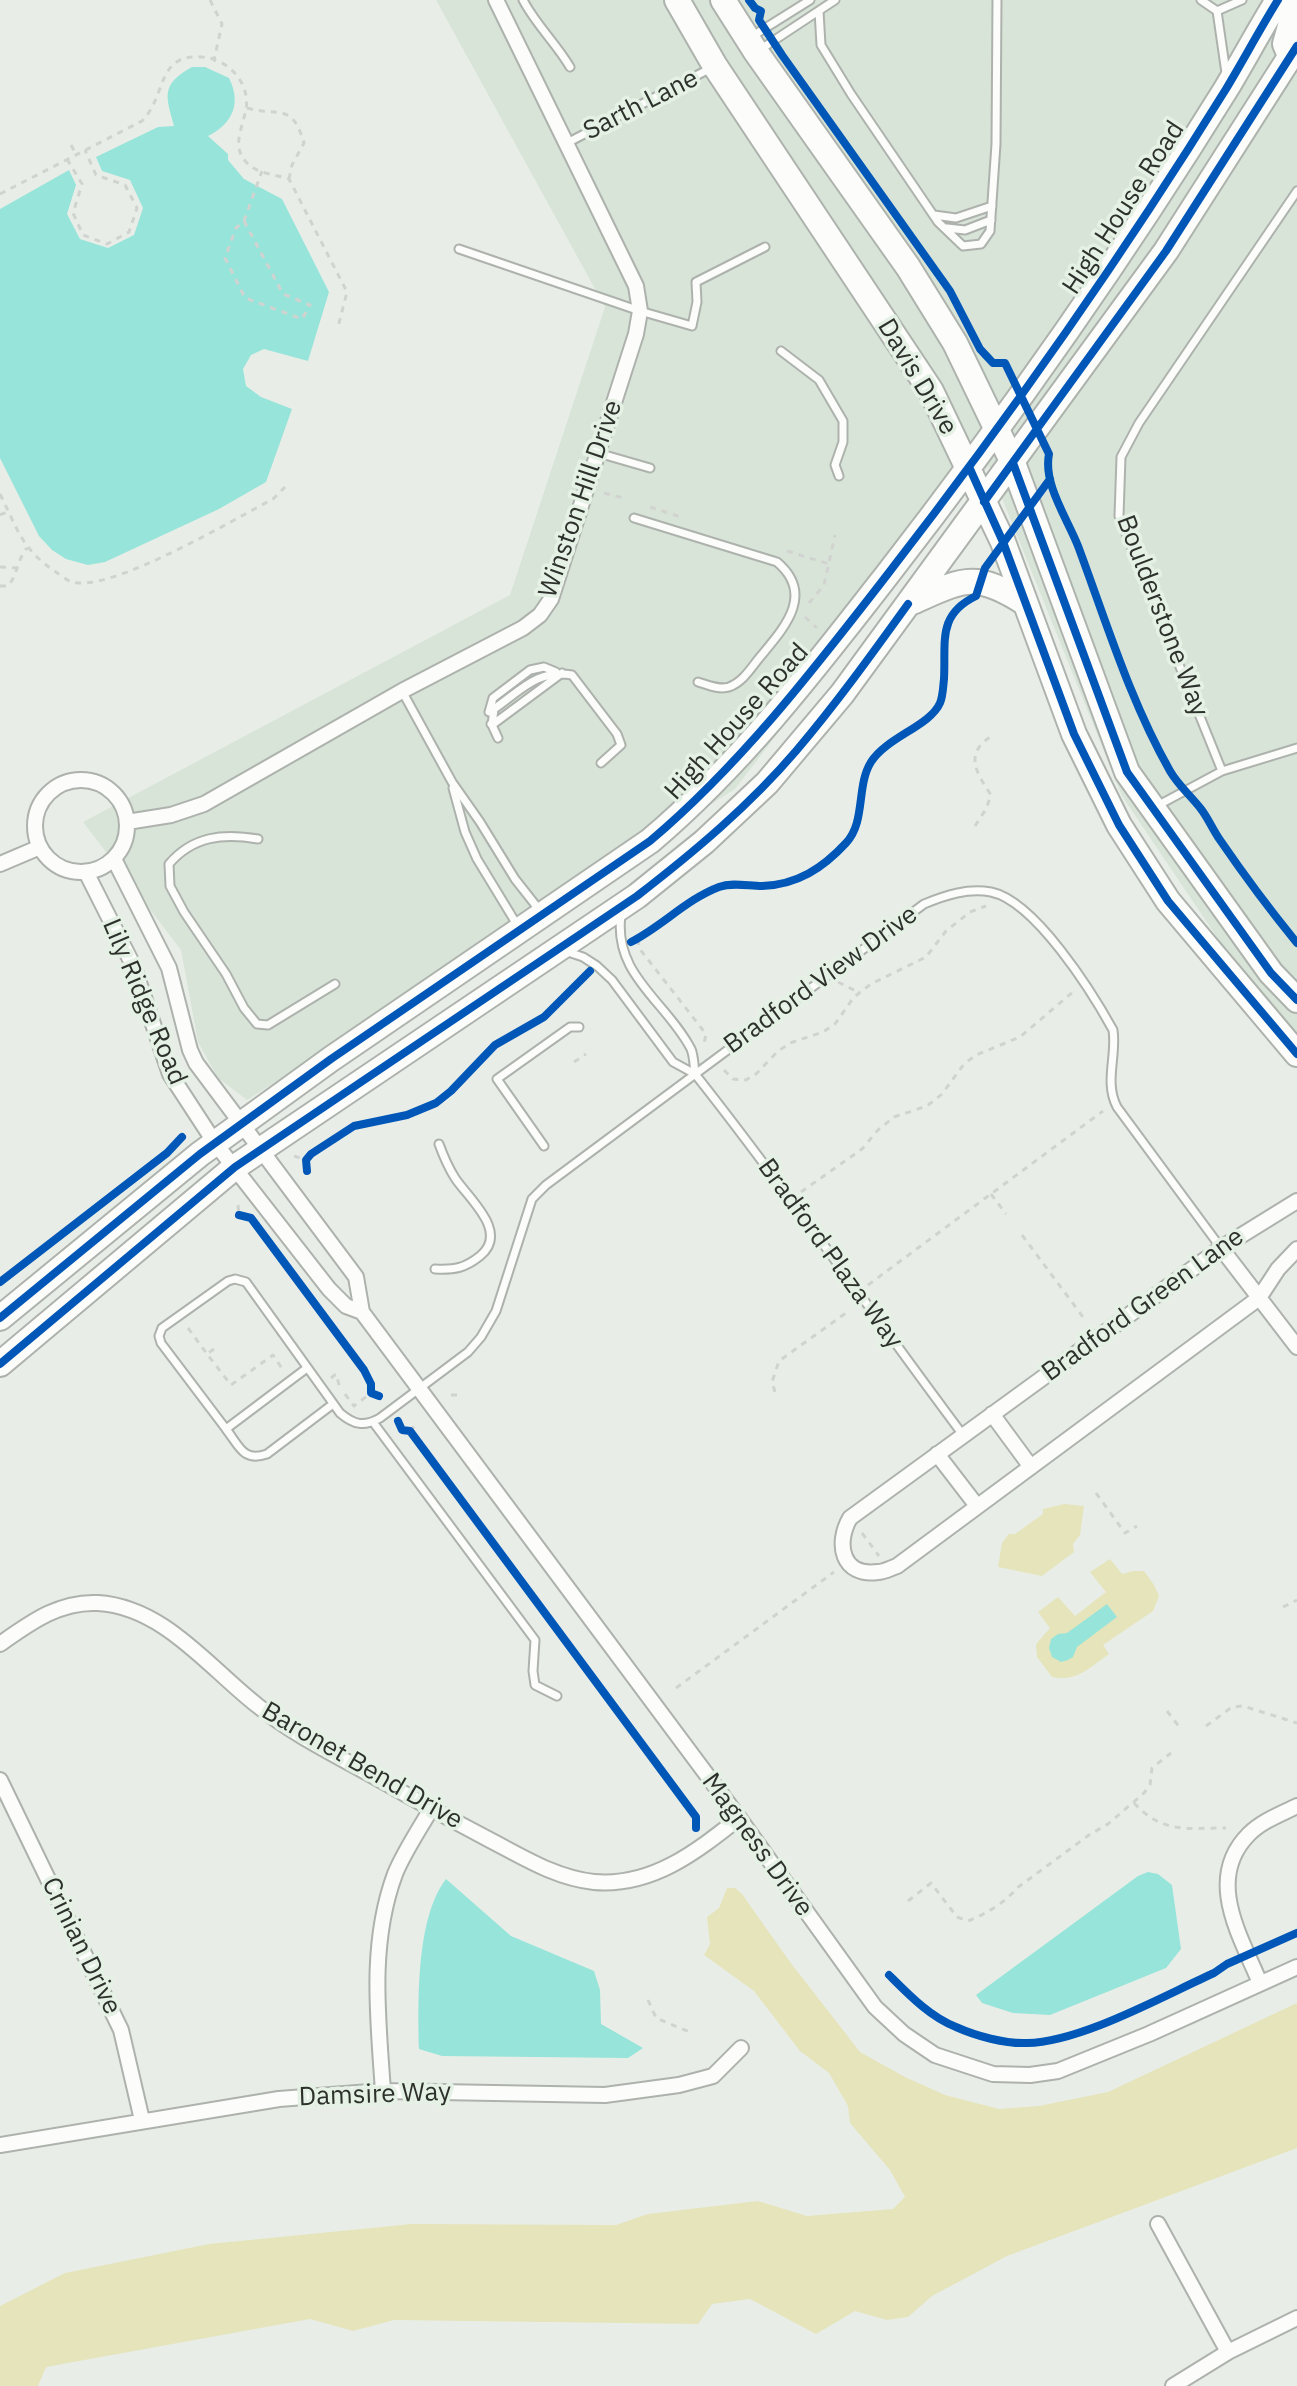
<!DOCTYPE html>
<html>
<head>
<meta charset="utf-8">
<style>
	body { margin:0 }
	canvas { display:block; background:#e8eee7 }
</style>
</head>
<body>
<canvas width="1297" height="2386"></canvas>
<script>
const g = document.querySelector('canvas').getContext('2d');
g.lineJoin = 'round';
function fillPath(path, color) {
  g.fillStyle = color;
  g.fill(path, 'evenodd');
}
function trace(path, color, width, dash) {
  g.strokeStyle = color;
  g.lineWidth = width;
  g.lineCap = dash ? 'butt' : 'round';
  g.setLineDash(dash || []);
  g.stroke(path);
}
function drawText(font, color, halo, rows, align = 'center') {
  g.font = font + ' "IBM Plex Sans",sans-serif';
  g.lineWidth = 7;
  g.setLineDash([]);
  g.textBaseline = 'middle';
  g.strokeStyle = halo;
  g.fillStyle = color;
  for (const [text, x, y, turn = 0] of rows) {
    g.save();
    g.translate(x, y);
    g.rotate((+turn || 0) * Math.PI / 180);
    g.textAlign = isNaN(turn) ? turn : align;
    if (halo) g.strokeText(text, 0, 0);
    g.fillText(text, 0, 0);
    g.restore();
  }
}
const built = new Path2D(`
	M436 0H1297V1037L1245 979 1122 796 989 466 918 550 735 789 247 1100 218 1078 198 1042 181 950 83 822 510 595 605 307Z`);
const green = new Path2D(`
	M1064 1504 1084 1506 1080 1535 1073 1544 1074 1552 1042 1576 998 1567 1002 1543 1009 1534H1015L1043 1514V1509Z
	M1110 1559 1122 1574 1133 1571H1144L1154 1585 1159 1596 1153 1611 1103 1645 1109 1654C1089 1668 1077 1682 1052 1677L1037 1657 1036 1644 1050 1628 1038 1612 1058 1597 1075 1616 1106 1592 1090 1572Z
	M727 1888H735L742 1894 790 1962 860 2052 905 2077 945 2095 999 2109 1039 2106 1108 2092 1297 2003V2148L1007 2256 932 2296 908 2317 887 2320 855 2311 816 2334 750 2299 712 2304 698 2324 394 2320 353 2331 310 2319 46 2367 38 2386H0V2306L65 2273 209 2244 412 2224 616 2225 648 2214 758 2201 807 2216 893 2209 905 2197 890 2170 850 2123 848 2106 829 2073 800 2051 754 1991 704 1955 710 1944 707 1917 719 1908Z`);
const water = new Path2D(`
	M192 67H205L229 78C242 104 232 124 208 136L228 154V160L244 179 282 199 329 292 308 361 264 349 251 355 243 369 246 386 261 397 292 409 266 482 219 509 105 562 88 565 66 559 52 550 39 536 0 458V209L69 170 76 185 67 214 80 239 108 248 134 235 143 208 130 180 102 171 96 157 158 127 174 126C166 96 160 85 192 67Z
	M1107 1604 1117 1617 1077 1647 1073 1657 1068 1660 1061 1662 1052 1657 1049 1648 1051 1639 1058 1634 1067 1633Z
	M1148 1872 1158 1874 1172 1885 1181 1949 1166 1968 1050 2015 1013 2013 982 2003 976 1995 1138 1876Z
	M446 1879 511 1936 594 1971 600 1990 601 2024 643 2048 628 2058 442 2056 419 2049C418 2001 416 1918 446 1879Z`);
const path = new Path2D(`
	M210 0 222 24 214 60C234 65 250 88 246 109 242 130 229 151 252 167 261 174 278 175 289 179L347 292 338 327
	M247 108C280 117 292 102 304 143L292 165 289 179
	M71 145 76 154
	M67 159 82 184 73 213 83 235 107 244 129 232 137 208 125 185 96 175 85 150
	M0 194 142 121C169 94 154 46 214 59
	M244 221 283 294 310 305 302 319 245 298 225 258 236 228 244 221 262 171
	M604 493 627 499
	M0 494C17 528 22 550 56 572 60 575 66 580 72 582 111 593 234 519 273 499L285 487
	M650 507 681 517
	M0 515 9 511
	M787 551 829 564
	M0 567 17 568
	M0 586H8C18 574 17 560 27 548
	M809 603 824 585 835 535
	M805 617 817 628
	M975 826 986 809 991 795C975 771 964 753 993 735
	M638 939 639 948 706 1034 704 1044
	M838 982 860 993
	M574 1062 586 1054
	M724 1070 733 1079 746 1080 756 1074 777 1052 790 1043 823 1032 835 1024 854 997 871 984 926 957 946 931 970 912 986 906
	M294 1156 306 1160
	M801 1192 862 1149 878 1130 894 1117 927 1106 942 1094 964 1064 976 1055 1020 1037 1074 991
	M991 1194 1006 1214
	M238 1205 239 1215
	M1022 1235 1083 1317
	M868 1285 1103 1111
	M188 1328 207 1354
	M214 1349 207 1354 231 1385 273 1355 283 1370
	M331 1378 336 1374 340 1388
	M775 1392 772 1382 779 1361 846 1313
	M345 1394 354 1406 371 1393
	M451 1395H463
	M410 1431 416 1424
	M1096 1493 1125 1533 1137 1526
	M862 1533 879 1556
	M1283 1607 1297 1600
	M676 1688 834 1572
	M1167 1711 1181 1729
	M1206 1726 1232 1707 1243 1706 1297 1723
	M1134 1803C1163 1834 1187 1828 1226 1828
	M908 1901 931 1883 957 1917 968 1921C984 1915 1006 1902 1017 1888L1089 1835 1108 1824 1144 1793 1150 1785 1152 1768 1171 1753
	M648 2000 656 2018 692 2033`);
const lane = new Path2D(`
	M523 0C536 25 556 43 570 67
	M1201 0 1217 11 1226 73
	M819 11 821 45 851 94 938 222 963 246 981 244 990 231 996 144 997 0
	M1217 11 1242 0
	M751 37 810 0
	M761 49 835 0
	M567 143 713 67
	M934 215 956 218 992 206
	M947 228 965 230 991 220
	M459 249 640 311 692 326 697 302 696 282 765 247
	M781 351 819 380 843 421V442L835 465 839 476
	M598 453 650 468
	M634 518 777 562C816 595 783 629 760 657 751 668 743 682 729 687 719 690 708 685 698 682
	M402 691 452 782 480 822 515 879 541 912
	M489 712 493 698 530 670 544 667 556 672
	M491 724 492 725 562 673
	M498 738 492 725 494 709C521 690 538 669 572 675L617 734 621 745 601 763
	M1222 771 1297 748
	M453 788 465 832 477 859 519 928
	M1155 807 1222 771 1119 516 1121 457 1139 423 1297 191
	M258 839C223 833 193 836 169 864L170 886 184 912 226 974 244 1008 257 1024 268 1025 335 984
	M621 915C613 975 666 1001 691 1049 694 1056 694 1066 695 1074
	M565 951 583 957 597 966 612 980 673 1062 695 1074C788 1191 873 1315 963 1435
	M544 1146 497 1079 570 1027H579
	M435 1269C455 1270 465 1268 480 1256 510 1232 468 1198 455 1178 448 1167 443 1155 439 1144
	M307 1368 226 1429 161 1343 159 1336 162 1328 228 1281 235 1279 246 1282 340 1413C354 1425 364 1427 380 1418L468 1352 481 1337 496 1311 532 1199 546 1185 924 904C946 895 967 888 991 892 1035 901 1092 992 1113 1030 1117 1056 1104 1082 1117 1107L1221 1248
	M373 1422 535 1640 533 1671 535 1685 557 1696
	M226 1429C240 1447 243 1462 267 1454L333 1404`);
const street = new Path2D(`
	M35 826a46 46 0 1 1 92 0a46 46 0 1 1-92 0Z
	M127 822 171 815 204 804 402 691 523 628 540 615 551 599 636 334 640 311 636 286 496 0
	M114 859 169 968 190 1050 196 1063 356 1277 362 1312 739 1818 875 2007 904 2034 935 2055 993 2074 1030 2075 1058 2071 1149 2034 1297 1967
	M0 864 40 847
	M86 872 133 965 170 1074 215 1143 329 1289 346 1306 362 1312
	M1297 1201 1221 1248 850 1518C835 1544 842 1577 878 1572 884 1572 891 1568 897 1566L1259 1298 1278 1269 1297 1249
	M1221 1248 1297 1347
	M992 1414 1031 1467
	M937 1454 977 1506
	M0 1644C30 1623 59 1601 98 1603 164 1607 209 1668 258 1706 295 1736 340 1757 382 1781 417 1801 452 1820 488 1839 521 1856 555 1878 594 1882 652 1887 696 1852 739 1818
	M0 1780 121 2030 142 2120
	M1260 1983C1241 1937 1204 1879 1249 1834 1262 1821 1281 1814 1297 1806
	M383 2091C378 2018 369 1944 395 1874 404 1852 419 1830 431 1809
	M0 2145 279 2099 383 2091 605 2095 679 2085 713 2076 741 2048
	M1158 2224 1228 2352
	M1173 2386 1228 2352 1297 2318`);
const primary = new Path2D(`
	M677 0 715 66 931 391 1003 542 1074 734 1119 825 1168 901 1297 1054
	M723 0 756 52 908 267 955 343 1013 463 1127 772 1271 973 1297 1000
	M1291 58 1285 44 1297 1
	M910 603C962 580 974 570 1025 603
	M0 1318 200 1154 331 1059 650 841C742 763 814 669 887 575 1008 419 1122 257 1226 89 1244 59 1260 29 1278 0
	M0 1364 235 1167 637 896 704 842 767 783 842 694 1166 251 1297 46`);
const cycleway = new Path2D(`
	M749 0 755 8 761 11 759 20 782 55 950 291 980 349 993 363H1005L1049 454C1043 484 1067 518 1078 546 1106 621 1130 701 1170 771 1178 785 1191 796 1201 809 1208 818 1213 830 1220 840 1244 875 1270 910 1297 943
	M1013 463 1127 772 1271 973 1297 1000
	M970 469 1003 542 1074 734 1119 825 1168 901 1297 1054
	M984 502 1166 251 1297 46
	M631 942C661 927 687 899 719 887 732 882 748 886 762 886 797 885 823 868 846 843 866 822 856 786 871 762 887 737 930 726 940 703 943 696 943 687 944 679 946 641 937 615 976 596L985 568 1050 479
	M307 1171 306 1160 311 1154 354 1126 407 1115 436 1103 451 1091 495 1045 544 1017 590 971
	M239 1215 251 1218 364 1370 371 1384V1393L379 1396
	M0 1282 167 1153 182 1137
	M0 1318 200 1154 331 1059 650 841C742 763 814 669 887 575 1008 419 1122 257 1226 89 1244 59 1260 29 1278 0
	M0 1364 235 1167 637 896C694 852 749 806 796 751 836 704 872 654 908 604
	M398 1421 402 1430 410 1431 696 1817V1828
	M889 1975C908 1994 930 2017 956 2027 976 2036 1005 2044 1027 2043 1081 2042 1163 1996 1214 1973L1227 1964 1297 1933`);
const streetNames = [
	["Sarth Lane",641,105,-27],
	["High House Road",1124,208,-57],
	["Davis Drive",917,377,59],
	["Winston Hill Drive",581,499,-71],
	["Boulderstone Way",1162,616,69],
	["High House Road",737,722,-48],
	["Bradford View Drive",821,980,-36],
	["Lily Ridge Road",144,1002,67],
	["Bradford Plaza Way",830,1254,54],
	["Bradford Green Lane",1143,1305,-36],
	["Baronet Bend Drive",362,1766,30],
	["Magness Drive",757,1845,54],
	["Crinian Drive",81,1946,64],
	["Damsire Way",375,2095,-2]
];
fillPath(built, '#d8e4d7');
fillPath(green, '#e6e4bb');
fillPath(water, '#97e4da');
trace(lane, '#adb2ad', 11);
trace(street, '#adb2ad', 18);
trace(primary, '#adb2ad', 28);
trace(path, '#d1d3d1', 3, [6, 6]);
trace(lane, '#fcfcfb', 7);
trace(street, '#fcfcfb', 14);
trace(primary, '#fcfcfb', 24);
trace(cycleway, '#0057b8', 8);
drawText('26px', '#2d312c', '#e5f1e4', streetNames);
</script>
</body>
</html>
